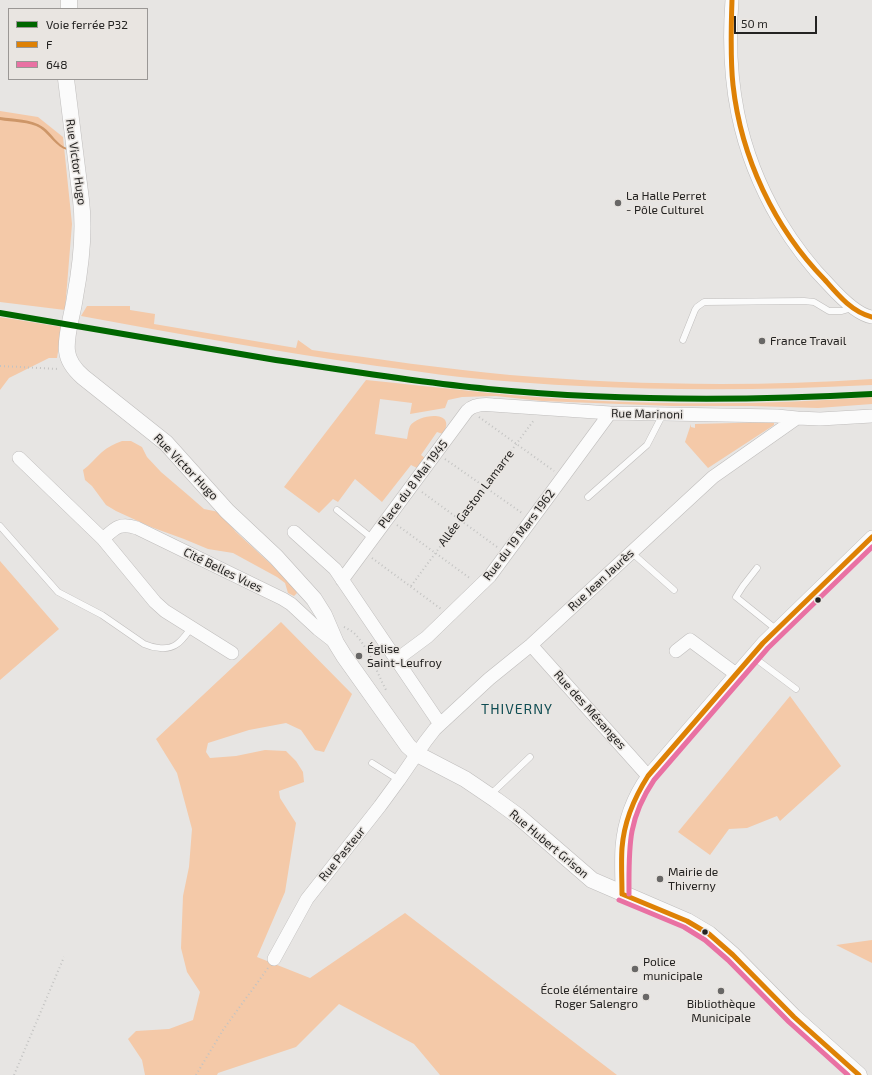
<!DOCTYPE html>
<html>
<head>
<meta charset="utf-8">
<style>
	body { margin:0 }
	#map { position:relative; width:872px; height:1075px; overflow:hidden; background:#e7e5e3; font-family:"Exo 2",sans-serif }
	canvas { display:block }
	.legend { position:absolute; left:8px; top:8px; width:140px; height:72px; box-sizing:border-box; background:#e9e5e1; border:1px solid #9a9795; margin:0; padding:5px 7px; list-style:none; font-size:12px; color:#242322 }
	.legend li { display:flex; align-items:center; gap:8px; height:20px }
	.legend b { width:20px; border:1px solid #9a9795 }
	.scale { position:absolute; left:734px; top:16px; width:83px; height:18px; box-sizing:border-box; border:2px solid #242322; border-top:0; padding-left:5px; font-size:12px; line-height:14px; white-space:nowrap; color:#242322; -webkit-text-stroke:3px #e9e5e1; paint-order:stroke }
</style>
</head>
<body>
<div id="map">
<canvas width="872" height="1075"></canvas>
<ul class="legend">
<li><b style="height:5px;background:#060"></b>Voie ferrée P32</li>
<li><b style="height:5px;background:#de8105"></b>F</li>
<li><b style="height:5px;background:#e971a3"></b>648</li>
</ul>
<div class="scale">50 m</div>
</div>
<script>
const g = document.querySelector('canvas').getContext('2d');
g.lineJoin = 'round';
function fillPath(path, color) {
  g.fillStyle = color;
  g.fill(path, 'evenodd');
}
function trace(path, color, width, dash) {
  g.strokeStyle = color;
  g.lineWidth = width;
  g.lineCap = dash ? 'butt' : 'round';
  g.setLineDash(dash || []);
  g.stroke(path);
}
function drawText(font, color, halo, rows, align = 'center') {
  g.font = font + ' "Exo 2",sans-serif';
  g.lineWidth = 3;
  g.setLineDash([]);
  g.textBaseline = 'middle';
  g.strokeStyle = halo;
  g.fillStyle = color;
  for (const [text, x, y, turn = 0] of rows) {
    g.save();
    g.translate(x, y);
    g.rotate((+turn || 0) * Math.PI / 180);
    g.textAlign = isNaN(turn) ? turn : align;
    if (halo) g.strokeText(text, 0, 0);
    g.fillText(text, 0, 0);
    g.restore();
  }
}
const green = new Path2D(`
	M0 111 38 117 63 137 72 224 65 310 0 302Z
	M87 306H130V310L155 314 154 324 296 348 298 340 312 350C378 359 444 369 510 375 630 385 751 387 872 379V385C733 392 598 391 460 377 432 374 404 369 377 366 278 352 179 334 81 316Z
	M0 317 62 327 57 358H49L9 378 0 390Z
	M366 380C445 388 524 398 603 401 693 405 783 404 872 397V404L818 408 751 406H672L542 401 496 396 462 397 448 400 445 408 410 414 412 403 380 399 375 434 407 439C408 435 408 430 410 426 418 414 458 409 443 434L437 432 421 455 425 458 417 468 411 465 382 502 355 479 338 502 333 499 319 513 284 487Z
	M773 422 774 423V425L708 468 685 442 691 424V427L695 428V424Z
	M122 441H131L142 447 147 457 161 472 188 495 204 509 219 512 236 532 274 567 295 588 297 593 294 596 288 593 285 583 277 577 233 553 208 549 184 539 151 527 116 511 106 505 92 486 85 480 83 470C90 465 95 458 102 452 108 447 114 444 122 441Z
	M0 561 59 629 0 680Z
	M281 622 352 694 324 752 315 750 301 730 286 723 249 730 208 743 206 752 210 758 236 756 265 750 286 751 296 761 303 772 304 782 279 791 280 798 296 823 285 892 257 957 310 978 405 913 617 1075H440L414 1044 339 1004 296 1047 218 1073 217 1075H145L142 1060 128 1039 136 1031 169 1029 193 1020 200 992 187 972 181 948 183 896 189 867 192 829 177 773 156 739Z
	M790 696 841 766 780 821 777 816 747 828 729 829 710 855 678 832Z
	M872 940V963L836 945Z`);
const water = new Path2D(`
	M0 117C14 119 31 119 43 127 52 133 57 145 67 148V150C56 147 50 135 40 128 31 122 11 122 0 120Z`);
const path = new Path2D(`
	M0 366 59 369
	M479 417 554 471
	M445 459 522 513
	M422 492 497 547
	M397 525 471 579
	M372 558 441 609
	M411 586 534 420
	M344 627C348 629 352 631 355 634 370 650 376 671 386 690
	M14 1075 64 957
	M196 1075 223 1030 268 968`);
const service = new Path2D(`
	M683 340 695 310 697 307 704 302 804 301 814 302 829 311H842L852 308
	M588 497 647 445 663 414
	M337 510 373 539
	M0 526 58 592 102 615 144 644C153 648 168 651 177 644 183 640 187 633 192 627
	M631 552 674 590
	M757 568 743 586 736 597 777 630
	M752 656 796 689
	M372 763 399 780
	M490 795 530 757`);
const minor = new Path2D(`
	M732 0C726 80 738 150 779 220 793 243 809 265 829 285 839 296 857 315 872 317
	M19 458 103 539 155 602 165 611 232 653
	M294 532 335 569 440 724
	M103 539C115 528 120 522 137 528L283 599 291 604 318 629 336 643
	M342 580 467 411C474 404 484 404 493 405L610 413 777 416 797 418 820 419 872 416
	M531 645 648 776
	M676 651 690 640 736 674
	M396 660 427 637 490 576 610 413
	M622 894C622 878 621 863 622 847 624 822 633 797 648 776L763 643 872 537
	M274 959 307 899 380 806 399 780 425 742 435 729 489 679 531 645 713 477 797 418`);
const tertiary = new Path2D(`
	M69 9V0
	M66 79 81 200C85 233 81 265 75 297 73 313 65 336 67 351 68 361 75 370 83 377L166 443 227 511 276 557 314 599 324 615 336 643 344 656 408 746 417 754 465 779 496 800 518 816 592 880 687 921 709 934 733 955 794 1017 859 1075`);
const bus1 = new Path2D(`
	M732 0C731 29 730 57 733 85 741 157 774 228 825 280 838 295 852 312 872 317
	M622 894C622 879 621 863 622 848 624 822 634 798 648 776L763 643 872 537
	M622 894 687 921 709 934 733 955 794 1017 859 1075`);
const bus2 = new Path2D(`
	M629 894C629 848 627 820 654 780L768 648 872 547
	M619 900 684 927 705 940 728 960 789 1022 848 1075`);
const rail1 = new Path2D(`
	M0 313C90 328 180 344 270 359 342 370 415 382 488 389 616 401 744 401 872 394`);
const markers = [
	[618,203,4,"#686766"],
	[762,341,4,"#686766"],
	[818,600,3.5,"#242322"],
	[359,656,4,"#686766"],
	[660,879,4,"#686766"],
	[705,932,3.5,"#242322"],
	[635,969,4,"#686766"],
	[721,991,4,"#686766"],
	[646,997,4,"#686766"]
];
const streetNames = [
	["Rue Victor Hugo",76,162,82],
	["Rue Marinoni",647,414,1],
	["Rue Victor Hugo",186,467,46],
	["Place du 8 Mai 1945",413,484,-53],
	["Allée Gaston Lamarre",476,498,-53],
	["Rue du 19 Mars 1962",519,535,-53],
	["Cité Belles Vues",223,570,26],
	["Rue Jean Jaurès",601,580,-43],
	["Rue des Mésanges",590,710,48],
	["Rue Hubert Grison",549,844,40],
	["Rue Pasteur",342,854,-51]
];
const poiNames = [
	["La Halle Perret",626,196],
	["- Pôle Culturel",626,210],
	["France Travail",770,341],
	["Église",367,649],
	["Saint-Leufroy",367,663],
	["Mairie de",668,872],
	["Thiverny",668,886],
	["Police",643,962],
	["municipale",643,976],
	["École élémentaire",638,990,"right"],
	["Roger Salengro",638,1004,"right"],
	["Bibliothèque",721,1004,"center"],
	["Municipale",721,1018,"center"]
];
const quarterNames = [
	["THIVERNY",517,709]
];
fillPath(green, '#f4c9a8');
fillPath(water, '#cd9668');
trace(service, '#bfbdbc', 7);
trace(minor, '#bfbdbc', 14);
trace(tertiary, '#bfbdbc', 17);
trace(path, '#c3c3c2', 2, [1, 3]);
trace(service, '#fbfbfb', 6);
trace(minor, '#fbfbfb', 13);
trace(tertiary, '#fbfbfb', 16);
trace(bus1, '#de8105', 5);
trace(bus2, '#e971a3', 5);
trace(rail1, '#060', 6);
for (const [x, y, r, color] of markers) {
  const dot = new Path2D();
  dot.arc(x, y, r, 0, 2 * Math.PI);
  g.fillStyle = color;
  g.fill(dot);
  trace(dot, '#e9e5e1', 1.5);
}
drawText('12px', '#242322', '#e9e5e1', streetNames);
drawText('12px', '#242322', '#e9e5e1', poiNames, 'left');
g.letterSpacing = '1px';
drawText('14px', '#0e4c53', '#e9e5e1', quarterNames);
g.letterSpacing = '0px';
</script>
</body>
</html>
